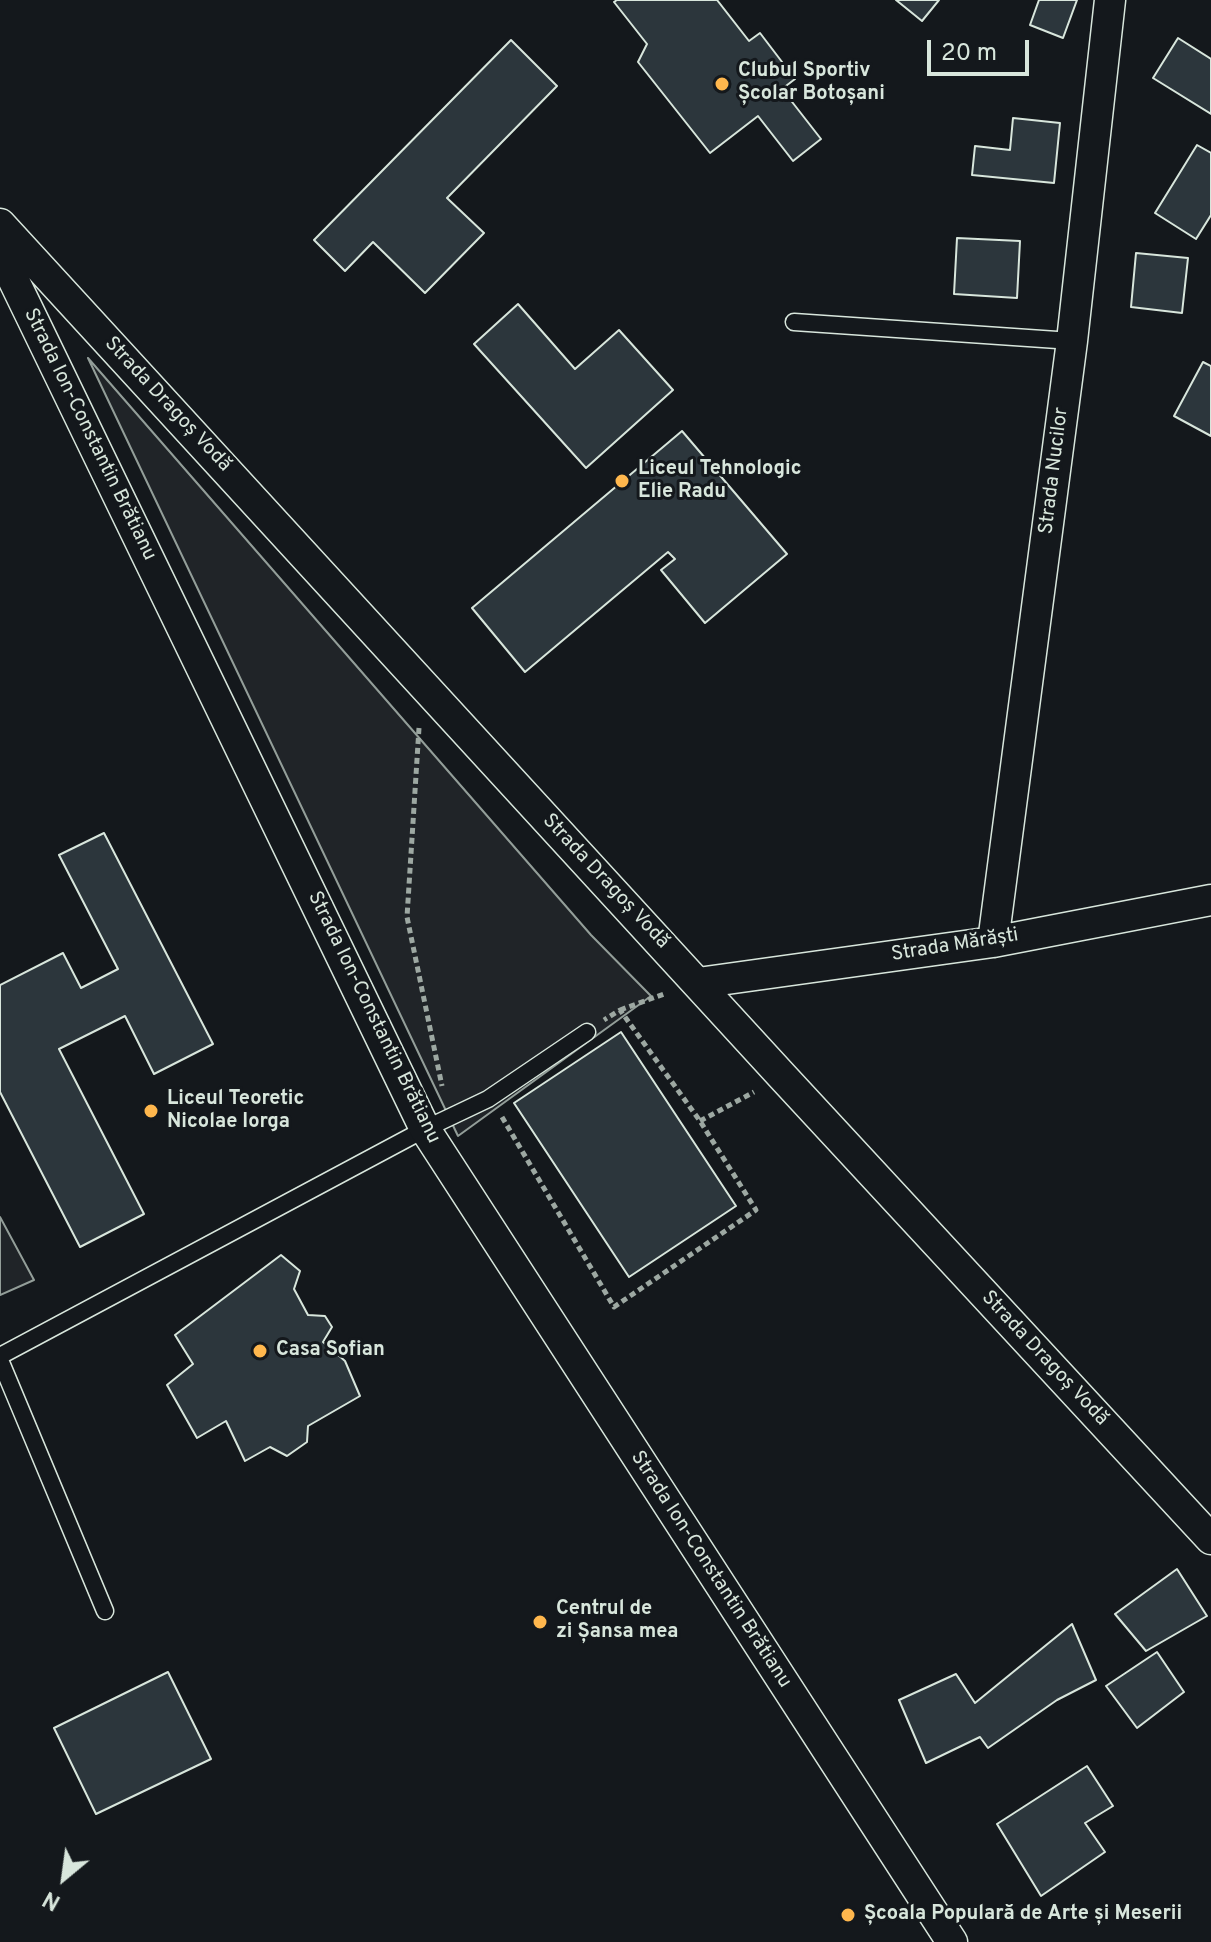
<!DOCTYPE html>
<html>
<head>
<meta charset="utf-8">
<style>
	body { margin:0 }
	#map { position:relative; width:1211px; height:1942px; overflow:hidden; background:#14181c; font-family:Overpass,sans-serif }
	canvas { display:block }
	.north { position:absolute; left:24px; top:1838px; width:80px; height:80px; -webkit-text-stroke:6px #14181c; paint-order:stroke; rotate:209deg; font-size:22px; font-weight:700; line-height:32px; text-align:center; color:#d8e6dc }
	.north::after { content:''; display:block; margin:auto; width:28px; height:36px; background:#d8e6dc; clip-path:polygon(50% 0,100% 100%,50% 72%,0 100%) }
	.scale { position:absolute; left:927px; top:40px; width:102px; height:36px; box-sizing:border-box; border:4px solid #d8e6dc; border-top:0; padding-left:10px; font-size:24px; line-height:28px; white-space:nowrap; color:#d8e6dc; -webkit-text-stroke:6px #14181c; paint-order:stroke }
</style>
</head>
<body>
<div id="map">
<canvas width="1211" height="1942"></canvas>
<div class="north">N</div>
<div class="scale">20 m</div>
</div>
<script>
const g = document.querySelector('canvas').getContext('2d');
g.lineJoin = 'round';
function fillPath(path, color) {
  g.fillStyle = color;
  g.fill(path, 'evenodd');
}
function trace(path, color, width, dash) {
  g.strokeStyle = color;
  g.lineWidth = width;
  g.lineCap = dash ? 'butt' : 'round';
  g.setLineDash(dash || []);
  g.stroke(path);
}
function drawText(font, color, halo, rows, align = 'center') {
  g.font = font + ' Overpass,sans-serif';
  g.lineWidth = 6;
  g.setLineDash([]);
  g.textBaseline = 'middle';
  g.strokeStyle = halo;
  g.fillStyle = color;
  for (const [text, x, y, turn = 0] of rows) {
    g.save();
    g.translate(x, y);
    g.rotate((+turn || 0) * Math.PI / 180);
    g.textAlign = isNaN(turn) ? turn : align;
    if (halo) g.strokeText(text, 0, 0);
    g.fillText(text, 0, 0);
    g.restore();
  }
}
const green = new Path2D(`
	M88 358 591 935 651 996 458 1136Z
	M0 1217 34 1280 0 1295Z`);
const building = new Path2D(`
	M617 0H717L749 41 760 33 795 79 782 89 821 139 793 161 758 116 710 153 638 62 647 44 614 2Z
	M896 0H939L922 21Z
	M1039 0H1077L1063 38 1030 25Z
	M1178 38 1211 59V114L1153 78Z
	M511 40 557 86 447 198 484 233 425 293 373 242 345 271 314 240Z
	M1013 118 1060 123 1054 183 972 175 975 146 1010 150Z
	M1197 145 1211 153V215L1196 239 1155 213Z
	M957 238 1020 241 1017 298 954 294Z
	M1136 253 1188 258 1182 313 1131 307Z
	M518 304 575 369 619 330 673 390 586 468 474 344Z
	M1203 362 1211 366V436L1174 416Z
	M682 431 787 554 705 623 661 570 675 559 668 552 525 672 472 608Z
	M104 833 213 1044 154 1074 125 1016 59 1049 144 1214 80 1247 0 1092V985L63 953 81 988 118 969 59 855Z
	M621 1032 736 1206 629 1277 514 1103Z
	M281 1255 300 1271 294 1289 308 1315 325 1316 332 1327 323 1342 345 1361 360 1396 308 1426 307 1442 287 1456 270 1447 245 1461 226 1421 197 1438 167 1385 193 1364 175 1335Z
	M1177 1569 1207 1616 1146 1651 1115 1614Z
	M1072 1624 1096 1680 1057 1700 988 1748 980 1737 926 1763 899 1700 956 1674 975 1703Z
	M1157 1652 1184 1692 1137 1728 1106 1686Z
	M168 1672 211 1759 96 1814 54 1728Z
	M1087 1766 1113 1806 1085 1823 1105 1852 1041 1896 997 1824Z`);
const path = new Path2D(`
	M419 728 407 917 442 1086
	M620 1010 664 994
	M502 1117 614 1307 756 1210 700 1121 620 1010 604 1020
	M700 1121 754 1092`);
const lane = new Path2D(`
	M794 322 1072 341
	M0 1356 425 1129 488 1099 587 1032
	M0 1360 105 1611`);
const street = new Path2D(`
	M0 224 783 1077 1211 1539
	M0 252 425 1129 952 1942
	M993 942 1072 341 1110 0
	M698 983 993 942 1211 900`);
const markers = [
	[722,84,8,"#ffb74d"],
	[622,481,8,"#ffb74d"],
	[151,1111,8,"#ffb74d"],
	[260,1351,8,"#ffb74d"],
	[540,1622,8,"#ffb74d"],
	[848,1915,8,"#ffb74d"]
];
const poiNames = [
	["Clubul Sportiv",738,72],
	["Școlar Botoșani",738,95],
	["Liceul Tehnologic",638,470],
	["Elie Radu",638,493],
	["Liceul Teoretic",167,1100],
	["Nicolae Iorga",167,1123],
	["Casa Sofian",276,1351],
	["Centrul de",556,1610],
	["zi Șansa mea",556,1633],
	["Școala Populară de Arte și Meserii",864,1915]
];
const streetNames = [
	["Strada Dragoș Vodă",167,405,47],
	["Strada Ion-Constantin Brătianu",89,435,64],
	["Strada Nucilor",1055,471,-83],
	["Strada Dragoș Vodă",605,882,47],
	["Strada Mărăști",955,946,-9],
	["Strada Ion-Constantin Brătianu",373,1018,64],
	["Strada Dragoș Vodă",1044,1359,47],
	["Strada Ion-Constantin Brătianu",710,1570,57]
];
fillPath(green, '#202428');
trace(green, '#939e99', 2);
fillPath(building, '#2c363c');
trace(building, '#d8e6dc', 2);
trace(lane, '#d8e6dc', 19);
trace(street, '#d8e6dc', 33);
trace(path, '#9da8a2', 5, [6, 4]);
trace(lane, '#14181c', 16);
trace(street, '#14181c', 30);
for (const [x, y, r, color] of markers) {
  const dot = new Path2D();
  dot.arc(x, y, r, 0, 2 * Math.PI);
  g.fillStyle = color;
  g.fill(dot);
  trace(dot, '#14181c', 3);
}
drawText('bold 20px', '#d8e6dc', '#14181c', poiNames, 'left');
drawText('20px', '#d8e6dc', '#14181c', streetNames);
</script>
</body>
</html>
